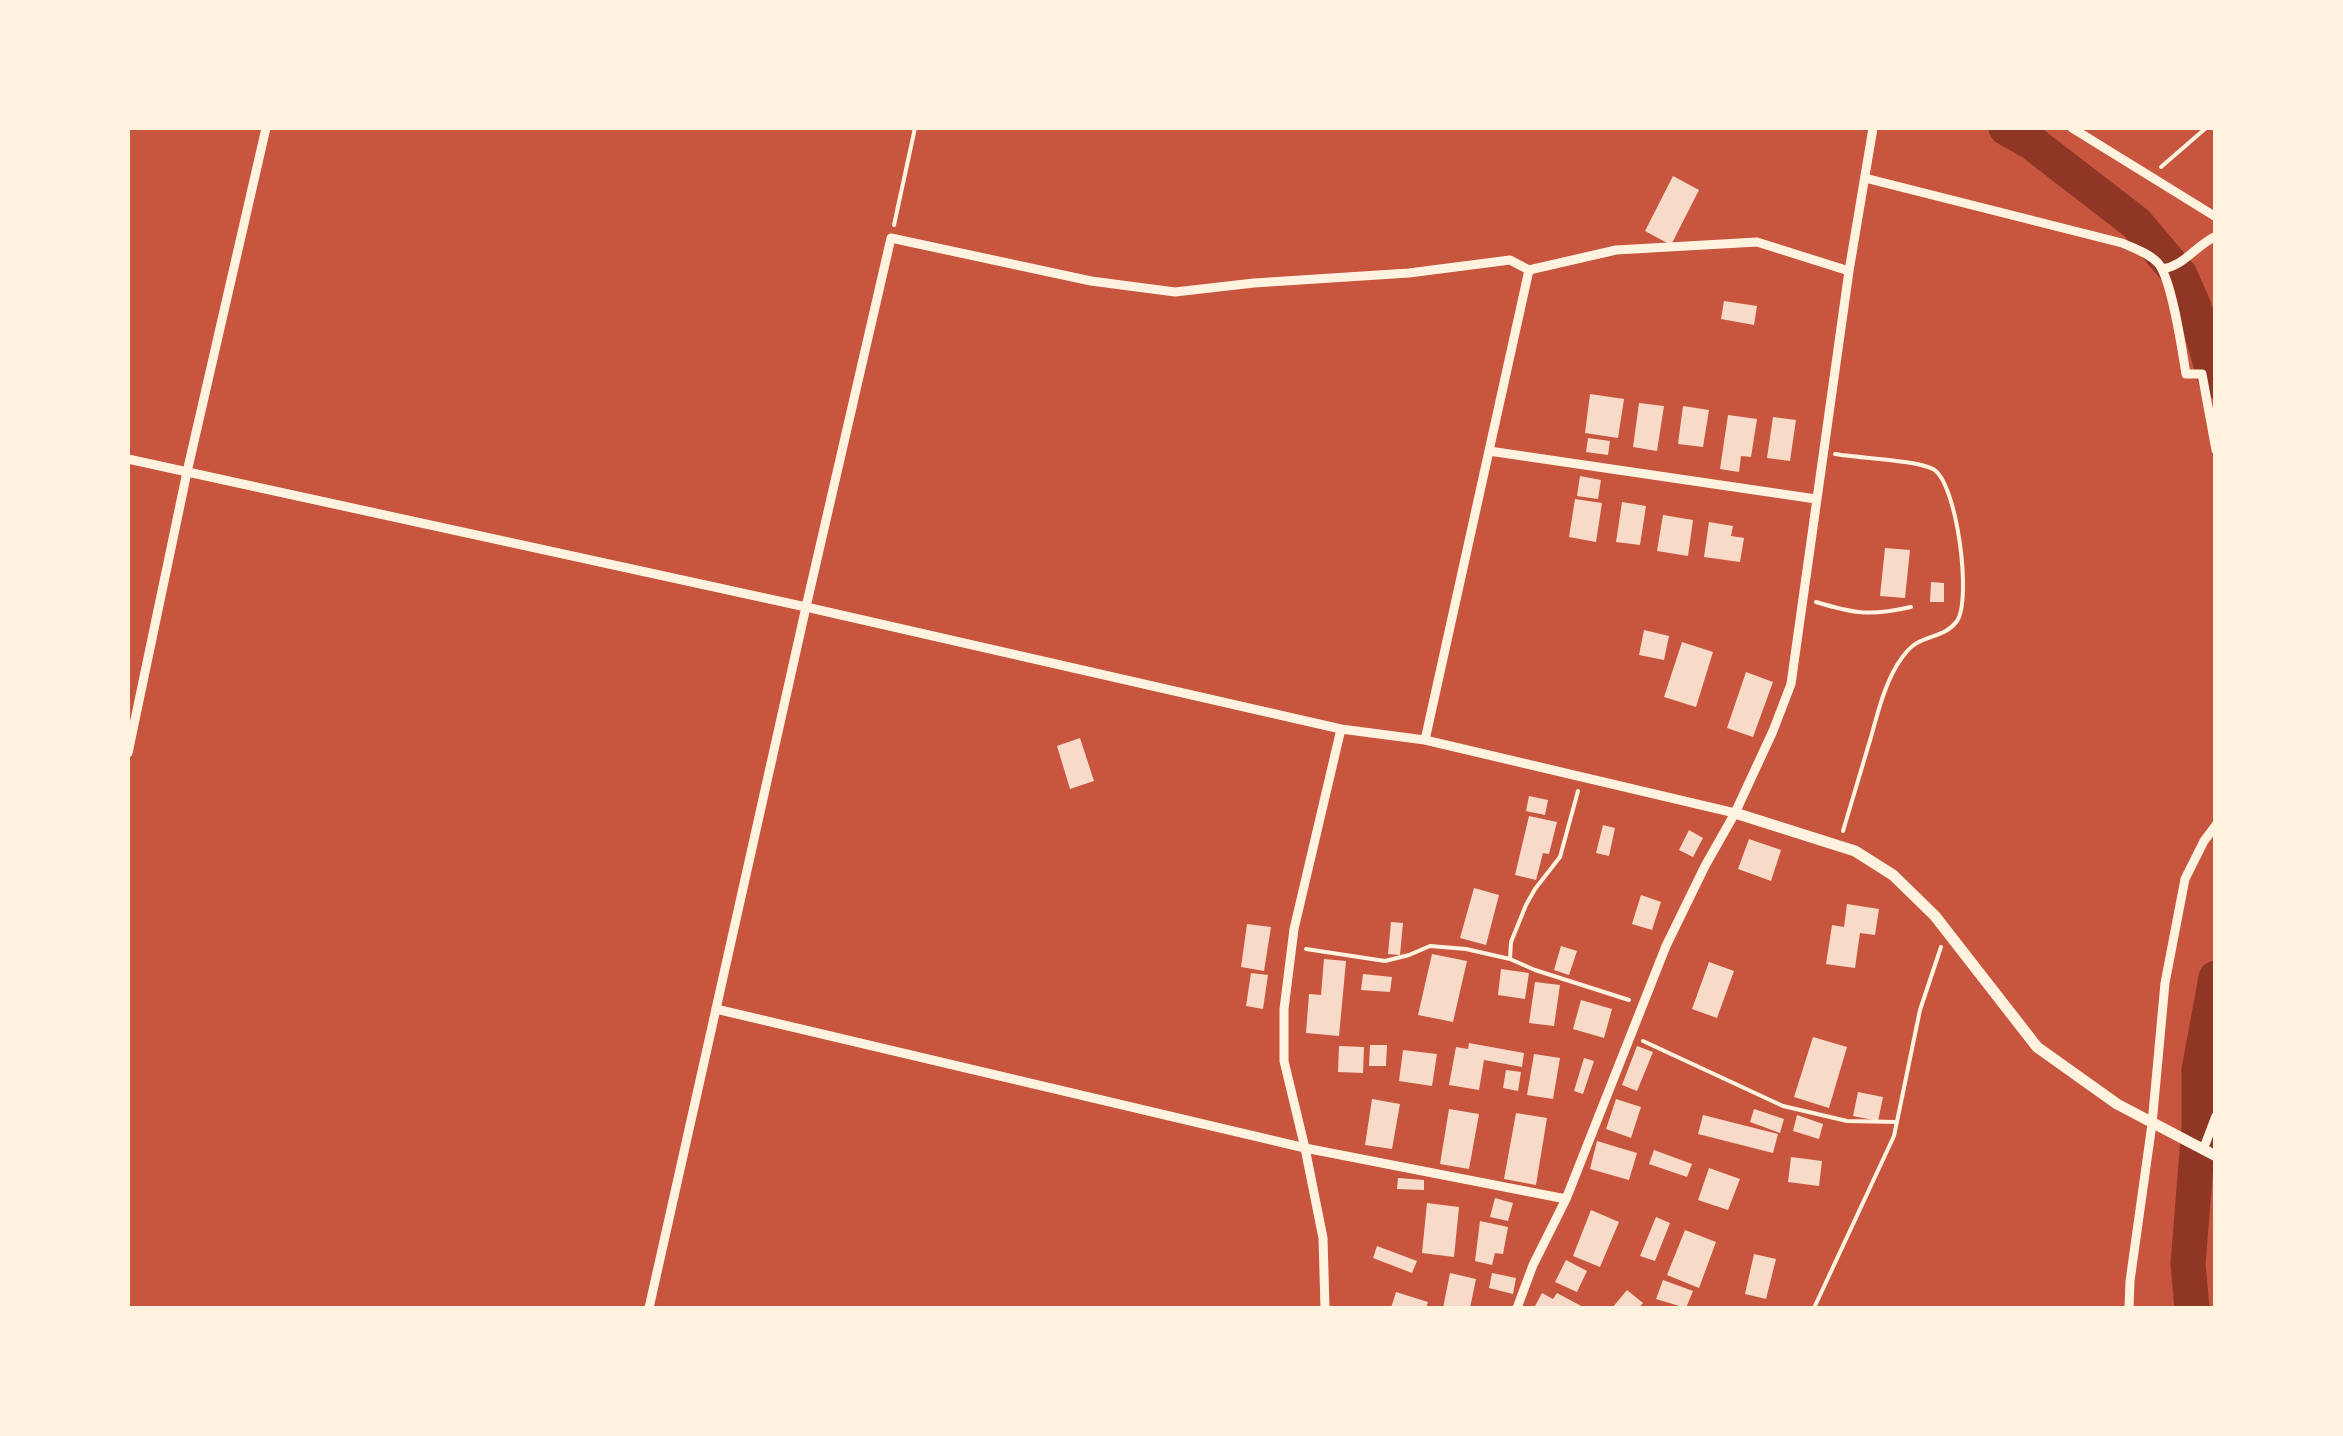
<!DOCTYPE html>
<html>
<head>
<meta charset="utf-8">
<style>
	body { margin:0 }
	#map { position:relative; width:2343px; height:1436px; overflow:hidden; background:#c8553d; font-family:Quicksand,sans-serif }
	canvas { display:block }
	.frame { position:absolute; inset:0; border:130px solid #fff3e0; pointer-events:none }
</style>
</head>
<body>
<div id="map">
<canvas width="2343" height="1436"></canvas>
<div class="frame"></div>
</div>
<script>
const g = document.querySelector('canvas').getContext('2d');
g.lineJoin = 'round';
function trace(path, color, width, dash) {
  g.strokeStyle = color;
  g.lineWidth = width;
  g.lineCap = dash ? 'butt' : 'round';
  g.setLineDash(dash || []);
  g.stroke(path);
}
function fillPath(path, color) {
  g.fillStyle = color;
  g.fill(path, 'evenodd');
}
const river = new Path2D(`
	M2006 128 2031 142 2136 223 2180 275 2194 307 2216 381
	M2192 1308 2188 1264 2199 1127V1070L2216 978`);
const building = new Path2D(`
	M1673 176 1699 190 1671 245 1645 231Z
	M1724 301 1757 306 1754 325 1721 319Z
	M1590 394 1624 399 1618 438 1585 433Z
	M1639 403 1664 406 1657 451 1633 447Z
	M1683 406 1709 410 1703 447 1678 444Z
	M1728 415 1757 419 1751 457 1741 456 1739 472 1720 469Z
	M1773 417 1796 420 1790 461 1767 458Z
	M1588 438 1610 441 1608 455 1586 452Z
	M1580 476 1601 480 1598 499 1577 496Z
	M1575 499 1602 503 1596 542 1569 537Z
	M1622 502 1646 506 1640 545 1616 542Z
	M1663 515 1693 520 1688 556 1657 551Z
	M1709 522 1733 526 1731 536 1744 538 1740 562 1704 557Z
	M1885 548 1910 550 1905 598 1880 596Z
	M1931 582 1944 583V602H1930Z
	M1644 630 1669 636 1664 660 1639 655Z
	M1682 642 1713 652 1696 707 1664 697Z
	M1746 672 1773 682 1753 737 1727 728Z
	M1080 738 1094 781 1070 789 1057 746Z
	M1529 796 1548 800 1545 815 1526 811Z
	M1529 816 1557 822 1549 854 1543 853 1536 880 1515 875Z
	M1603 825 1615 828 1609 856 1596 853Z
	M1689 830 1703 838 1693 857 1679 850Z
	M1749 839 1781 850 1771 881 1738 869Z
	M1474 888 1499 895 1486 945 1460 938Z
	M1641 895 1661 902 1652 930 1632 924Z
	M1847 904 1879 909 1875 935 1860 933 1855 968 1826 964 1832 925 1844 927Z
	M1391 922 1403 923 1400 955 1388 954Z
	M1247 924 1271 927 1264 971 1241 967Z
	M1561 946 1577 951 1569 975 1554 970Z
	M1432 954 1467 961 1453 1022 1418 1015Z
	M1324 959 1346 961 1339 1036 1306 1033 1309 994 1321 995Z
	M1709 962 1734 971 1717 1018 1692 1009Z
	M1501 969 1529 973 1525 999 1498 995Z
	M1251 973 1268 975 1263 1009 1246 1006Z
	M1363 974 1392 977 1390 992 1361 990Z
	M1535 982 1560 985 1554 1026 1529 1023Z
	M1581 1000 1612 1009 1604 1038 1573 1029Z
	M1813 1037 1847 1047 1829 1108 1794 1097Z
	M1469 1043 1524 1053 1522 1067 1484 1060 1479 1090 1449 1085 1456 1047 1468 1049Z
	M1370 1045H1387L1386 1066H1369Z
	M1339 1046 1364 1047 1363 1073 1338 1072Z
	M1637 1046 1653 1052 1637 1091 1622 1085Z
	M1403 1050 1437 1054 1432 1086 1399 1081Z
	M1534 1054 1560 1058 1553 1099 1527 1095Z
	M1584 1058 1594 1061 1583 1094 1574 1091Z
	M1506 1070 1521 1072 1518 1091 1503 1088Z
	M1858 1092 1883 1097 1878 1121 1853 1116Z
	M1372 1099 1400 1104 1392 1149 1365 1145Z
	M1616 1099 1641 1107 1631 1138 1606 1129Z
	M1449 1109 1479 1114 1469 1169 1440 1164Z
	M1754 1109 1784 1119 1780 1133 1750 1122Z
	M1516 1113 1547 1118 1536 1185 1504 1179Z
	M1703 1115 1778 1134 1773 1153 1698 1134Z
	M1797 1115 1823 1124 1819 1139 1793 1131Z
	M1597 1141 1637 1153 1629 1180 1590 1169Z
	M1654 1150 1692 1164 1687 1177 1649 1164Z
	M1791 1157 1822 1161 1819 1186 1788 1182Z
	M1709 1168 1740 1179 1728 1210 1698 1200Z
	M1398 1178 1424 1180V1190L1397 1189Z
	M1495 1198 1513 1203 1508 1221 1490 1217Z
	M1427 1203 1459 1207 1454 1257 1422 1253Z
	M1591 1210 1619 1222 1600 1267 1573 1256Z
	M1656 1217 1670 1223 1655 1261 1640 1256Z
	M1480 1221 1508 1227 1503 1254 1495 1253 1492 1265 1475 1261Z
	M1685 1230 1716 1242 1699 1288 1667 1275Z
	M1377 1246 1417 1261 1412 1273 1373 1258Z
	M1754 1254 1776 1259 1766 1299 1745 1294Z
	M1566 1260 1587 1271 1577 1292 1555 1282Z
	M1450 1273 1476 1279 1470 1308H1443Z
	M1492 1273 1516 1278 1513 1294 1489 1288Z
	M1663 1280 1693 1291 1686 1308 1656 1299Z
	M1627 1290 1643 1303 1639 1308H1612Z
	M1396 1292 1428 1302 1426 1308H1391Z
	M1542 1293 1553 1299 1557 1293 1585 1308H1534Z`);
const path = new Path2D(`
	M2161 167 2206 128
	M894 225 915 128
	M1835 454C1857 458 1916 460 1933 469 1957 482 1972 599 1957 621 1947 635 1931 635 1917 643 1909 647 1902 657 1897 665 1884 687 1878 712 1871 737 1862 768 1852 800 1843 831
	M1816 602C1855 614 1871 616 1911 607
	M1306 949 1385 961 1409 955 1430 946 1466 949 1510 959 1535 970 1629 1000
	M1510 959 1511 942 1526 905 1535 889 1560 857 1578 791
	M1643 1041 1783 1106 1847 1121 1897 1122
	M1814 1308 1894 1136 1920 1010 1941 947`);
const minor = new Path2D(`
	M2072 128 2216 217
	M1865 178 2122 243C2133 248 2149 253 2158 263 2172 279 2182 350 2186 374H2202L2216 450
	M2162 269C2184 266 2194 247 2216 236
	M1489 451 1816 499
	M128 459 806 607 1341 729 1425 740 1735 813
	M1425 740 1529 270
	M128 753 187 472 266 128
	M716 1009 1305 1148 1566 1199
	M2203 1150 2216 1116
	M649 1308 806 607 891 238 1091 281 1175 292 1254 283 1409 273 1510 260 1529 270 1616 250 1757 242 1849 271
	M1325 1308 1323 1238 1305 1148 1284 1061V1009L1294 929 1341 729
	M1517 1308 1533 1265 1566 1199 1666 946 1705 866 1735 813 1773 731 1791 684 1849 271 1873 128
	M2129 1308 2130 1281 2152 1124 2165 983 2185 879 2204 841 2216 825`);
const tertiary = new Path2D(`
	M1735 813 1855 851 1893 875 1935 916 2037 1047 2117 1104 2216 1156`);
trace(river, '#8f3625', 35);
fillPath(building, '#f7dbc8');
trace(path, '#fff3e0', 4);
trace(minor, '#fff3e0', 9);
trace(tertiary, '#fff3e0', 11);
</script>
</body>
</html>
